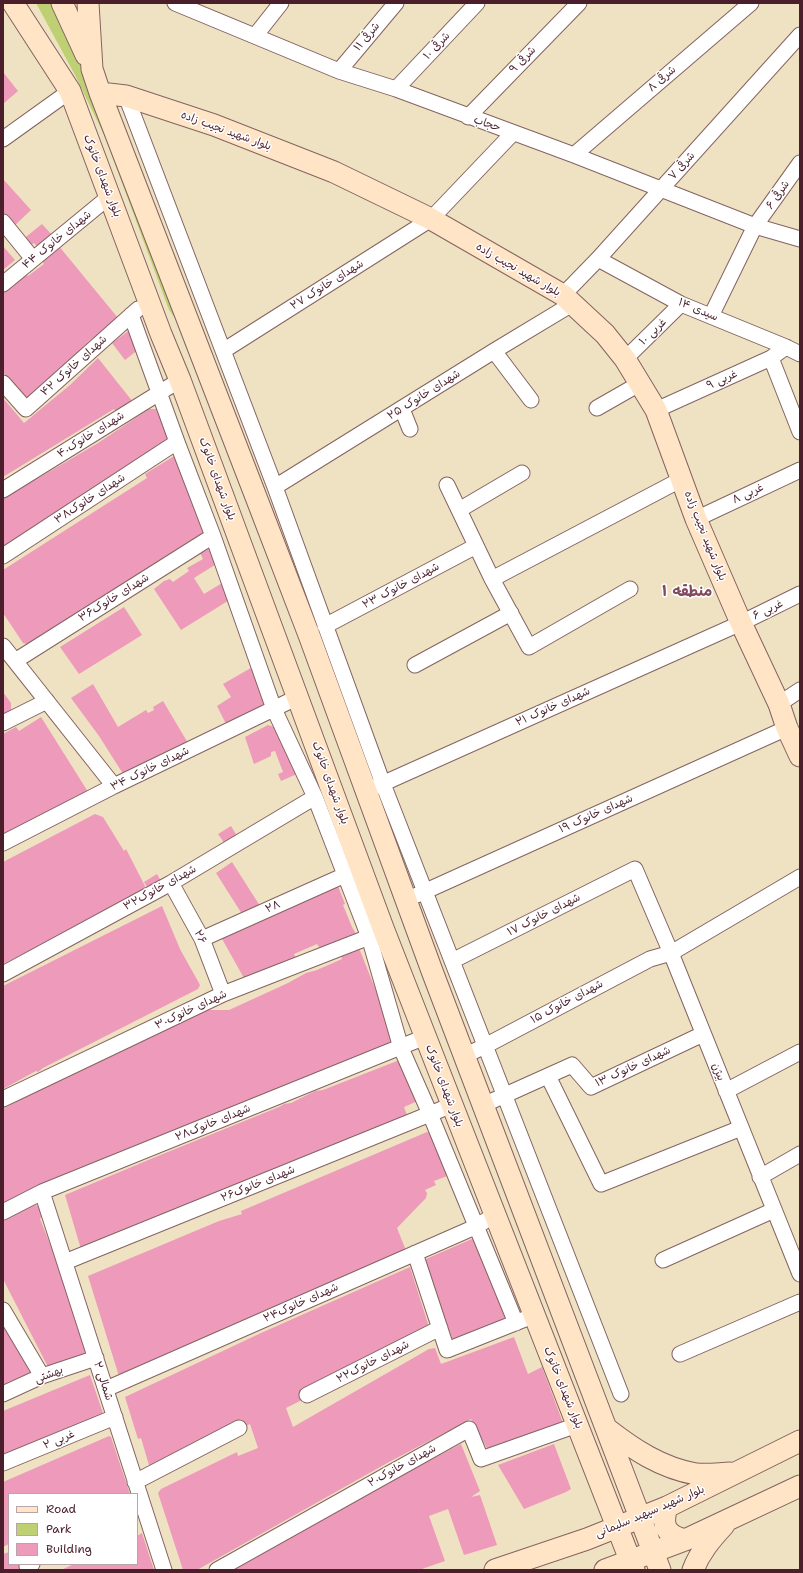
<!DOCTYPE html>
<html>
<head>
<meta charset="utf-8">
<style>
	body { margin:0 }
	#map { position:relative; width:803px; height:1573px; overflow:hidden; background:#efe2c3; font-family:"Shantell Sans",sans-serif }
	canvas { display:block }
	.frame { position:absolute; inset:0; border:4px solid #4a1f2b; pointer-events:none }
	.legend { position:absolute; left:8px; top:1493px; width:130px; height:72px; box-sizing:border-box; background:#fff; border:1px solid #b7a5aa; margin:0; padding:5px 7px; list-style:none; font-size:12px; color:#4a1f2b }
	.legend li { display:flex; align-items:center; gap:8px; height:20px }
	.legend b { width:20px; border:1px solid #b7a5aa }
</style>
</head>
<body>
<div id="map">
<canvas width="803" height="1573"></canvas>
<div class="frame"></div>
<ul class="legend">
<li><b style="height:5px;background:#ffe4c6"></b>Road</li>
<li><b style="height:11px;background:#bed073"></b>Park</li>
<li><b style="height:11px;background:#ee9aba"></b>Building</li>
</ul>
</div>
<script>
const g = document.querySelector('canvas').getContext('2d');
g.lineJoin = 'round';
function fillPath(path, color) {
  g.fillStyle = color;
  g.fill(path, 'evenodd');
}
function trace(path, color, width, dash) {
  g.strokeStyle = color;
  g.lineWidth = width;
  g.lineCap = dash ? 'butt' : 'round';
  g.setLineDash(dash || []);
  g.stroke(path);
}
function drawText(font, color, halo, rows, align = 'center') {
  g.font = font + ' "Shantell Sans","Playpen Sans Arabic",sans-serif';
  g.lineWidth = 3;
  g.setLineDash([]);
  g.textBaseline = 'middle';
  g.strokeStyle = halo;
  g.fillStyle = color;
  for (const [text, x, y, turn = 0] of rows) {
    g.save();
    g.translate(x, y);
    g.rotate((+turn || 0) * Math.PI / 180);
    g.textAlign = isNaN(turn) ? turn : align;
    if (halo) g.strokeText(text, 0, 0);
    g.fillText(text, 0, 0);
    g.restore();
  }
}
const green = new Path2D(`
	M36 3H54L59 13 89 85 180 325 169 310 105 137 75 75Z`);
const building = new Path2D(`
	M3 72 18 91 3 104Z
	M3 179 31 210 11 229 3 220Z
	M42 224 53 236 39 249 34 243 28 248 22 240Z
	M58 245 123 324 100 337 98 335 90 340 83 347 85 350 28 399 24 398 3 372V292L25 273 28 276 44 264 39 257Z
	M3 246 15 260 3 270Z
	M131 329 139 349 125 360 112 343Z
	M98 358 133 402 116 412 114 409 3 477V398L24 423 70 385Z
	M149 409H160L172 442 156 457 151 450 138 458 119 472 4 546 3 496 29 481 30 483 98 443Z
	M179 453 211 537 195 546 191 540 174 551 158 563 30 645 23 643 3 613V570L147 478 145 474Z
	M212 548 218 563 194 578 204 594 227 580 231 599 181 630 154 589 164 581 170 579 173 582 189 571 187 568 203 559 200 553Z
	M124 607 142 635 79 674 60 647Z
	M256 665 270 702 226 724 217 706 231 697 223 684Z
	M93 684 118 727 146 710 148 713 154 710 153 707 163 701 188 743 125 777 99 736 71 698Z
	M3 692 11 703V712L3 716Z
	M41 717 90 795 3 840V734L16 727 19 731Z
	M268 725 278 728 297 774 281 781 278 774 283 772 275 751 271 752V756L254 764 245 737Z
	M95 814 103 817 124 851 126 849 145 886 144 893 3 964V862Z
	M231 826 237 836 225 844 218 834Z
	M232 862 260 906 242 914 216 873Z
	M157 874 162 883 149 890 144 882Z
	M338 886 345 904 343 905 352 927 359 939 321 950 317 944 294 954 297 960 245 980 221 937Z
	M162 906 180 949 200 985 198 989 43 1068 38 1072 36 1071 3 1089V986Z
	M359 948 388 1021 394 1044 3 1207V1109L66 1076 206 1010H229L288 983 306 973 317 970 342 959 341 955Z
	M402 1059 420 1100 404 1107 408 1118 83 1256 65 1195 153 1158 279 1107 284 1104 291 1103 315 1091 323 1090Z
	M427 1132 434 1135 450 1175 434 1181 436 1185 425 1190 427 1193 426 1198 397 1228 405 1248 401 1253 122 1386 88 1276 219 1221 242 1214 241 1211Z
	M35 1205 38 1206 42 1216 40 1219 52 1249 86 1353 85 1356 48 1367 3 1279V1220Z
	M474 1238 509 1322 454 1343 424 1262 426 1259Z
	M410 1267 429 1327 304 1399 286 1408 293 1427 429 1349 435 1348 441 1364 514 1337 528 1374 542 1367 563 1423 489 1452 471 1419 389 1462 197 1570H183L158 1493 161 1489 237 1452 238 1456 258 1448 250 1424 151 1472 141 1438 138 1439 125 1397 261 1333Z
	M3 1322 31 1374 3 1386Z
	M90 1375 107 1425 3 1468V1411Z
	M109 1436 111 1437 130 1494H9V1544L3 1547V1482Z
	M461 1444 480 1491 471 1497 480 1495 497 1545 464 1555 448 1509 429 1516 445 1561 419 1570H230L361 1498 371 1491Z
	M554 1444 571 1489 566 1492 524 1509 498 1465Z
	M142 1533 154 1570H61L74 1564H137V1536Z
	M9 1552V1564H39L29 1570H3V1554Z`);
const street = new Path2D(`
	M175 3 339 71 396 89 574 155 755 226 800 239
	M255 36 281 3
	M339 71 396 3
	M396 89 477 3
	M126 96 275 487 383 784 621 1394
	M468 117 579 3
	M3 139 70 91
	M574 155 751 3
	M3 222 33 259
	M598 259 681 304 786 347 800 354
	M3 284 110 196
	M563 295 598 259 800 35
	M131 315 177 442 213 536 274 709 315 797 369 937 401 1048 430 1114 516 1323
	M711 316 755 226 800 163
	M223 351 431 219 513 133
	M494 351 531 400
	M771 358 800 432
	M625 359 681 304
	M3 383 26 409 138 309
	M597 408 639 384
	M402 409 410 429
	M656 410 771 358 786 347
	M447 485 492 579 529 647 630 589
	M275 487 494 351 572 304
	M3 490 180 380
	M459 510 522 473
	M696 519 800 470
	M3 556 177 442
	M492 579 682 479
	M325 626 476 546
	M3 646 114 786
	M15 661 213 536
	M415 665 511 613
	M779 704 800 690
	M3 723 47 701
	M373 788 741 623 800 594
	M3 843 114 786 298 697
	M171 883 202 939 223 994
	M417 895 787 728
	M202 939 345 875
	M452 961 635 869 671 953 800 1274
	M3 974 171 883 315 797
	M464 1056 485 1046 650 959 671 953 800 877
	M548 1076 601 1184 741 1128
	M726 1091 800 1052
	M3 1099 223 994 369 937 377 932
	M483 1105 572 1065 591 1087 703 1034
	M760 1177 800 1154
	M42 1192 164 1570
	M3 1212 42 1192 425 1037
	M415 1253 447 1350 525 1319
	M663 1260 774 1210
	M65 1262 452 1105
	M3 1310 42 1376
	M680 1354 800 1302
	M106 1389 475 1227 495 1215
	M3 1394 42 1376 96 1358
	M307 1395 440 1328
	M3 1463 115 1417
	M135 1482 239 1428
	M27 1566 32 1564
	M217 1570 469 1429 481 1459 577 1425`);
const secondary = new Path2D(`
	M13 3 70 91 161 334 180 380 383 928 634 1570
	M62 3 86 55
	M88 3 92 69 100 93 256 497 309 635 432 971 660 1570
	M100 93 126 96 214 125 334 172 431 219 563 295 605 334 625 359 656 410 696 519 741 623 779 704 787 728 800 756
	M606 1428C633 1449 661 1468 696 1474 707 1475 719 1474 730 1473
	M667 1507C661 1526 666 1535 685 1540
	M495 1570 587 1539 667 1507 800 1441
	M605 1570 685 1540 800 1486
	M693 1570C700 1552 711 1539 724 1525`);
const streetNames = [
	["شرقی ۱۱",367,37,-50],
	["شرقی ۱۰",437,46,-47],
	["شرقی ۹",523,60,-46],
	["شرقی ۸",662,79,-41],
	["حجاب",487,124,19],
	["بلوار شهید نجیب زاده",226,131,20],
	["شرقی ۷",682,166,-48],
	["بلوار شهدای خانوک",102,176,69],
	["شرقی ۶",778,195,-55],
	["۴۴ شهدای خانوک",57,240,-39],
	["بلوار شهید نجیب زاده",518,270,30],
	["شهدای خانوک ۲۷",327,285,-32],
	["سیدی ۱۴",698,310,23],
	["غربی ۱۰",653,332,-44],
	["شهدای خانوک ۴۲",74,366,-42],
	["غربی ۹",722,380,-24],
	["شهدای خانوک ۲۵",424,395,-32],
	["شهدای خانوک۴۰",91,435,-32],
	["بلوار شهدای خانوک",217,479,70],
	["غربی ۸",748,494,-25],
	["شهدای خانوک۳۸",90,499,-33],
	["بلوار شهید نجیب زاده",705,536,68],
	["شهدای خانوک ۲۳",401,586,-28],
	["شهدای خانوک۳۶",114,598,-32],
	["غربی ۶",768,610,-26],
	["شهدای خانوک ۲۱",553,707,-24],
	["۳۴ شهدای خانوک",150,769,-26],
	["بلوار شهدای خانوک",330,783,70],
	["شهدای خانوک ۱۹",596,814,-24],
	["شهدای خانوک۳۲",160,888,-29],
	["۲۸",273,907,-24],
	["شهدای خانوک ۱۷",544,915,-27],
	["۲۶",200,937,64],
	["شهدای خانوک ۱۵",567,1002,-28],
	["شهدای خانوک۳۰",191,1010,-25],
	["شهدای خانوک ۱۳",633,1067,-25],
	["بیژن",718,1072,68],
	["بلوار شهدای خانوک",444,1086,69],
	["شهدای خانوک۲۸",213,1123,-22],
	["شهدای خانوک۲۶",258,1184,-22],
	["شهدای خانوک۲۴",301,1303,-24],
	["شهدای خانوک۲۲",373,1362,-27],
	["بهشتی",49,1375,-21],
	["شمالی ۲",103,1381,72],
	["بلوار شهدای خانوک",563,1388,68],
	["۲ غربی",59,1440,-23],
	["شهدای خانوک۲۰",402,1466,-29],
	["بلوار شهید سپهبد سلیمانی",650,1512,-23]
];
const districtNames = [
	["منطقه ۱",687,592]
];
fillPath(green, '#bed073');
fillPath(building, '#ee9aba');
trace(street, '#846360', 17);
trace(secondary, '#846360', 23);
trace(street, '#fff', 15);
trace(secondary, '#ffe4c6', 21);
drawText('11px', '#4a1f2b', '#fff', streetNames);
drawText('bold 15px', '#834a5d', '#fff', districtNames);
</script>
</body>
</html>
